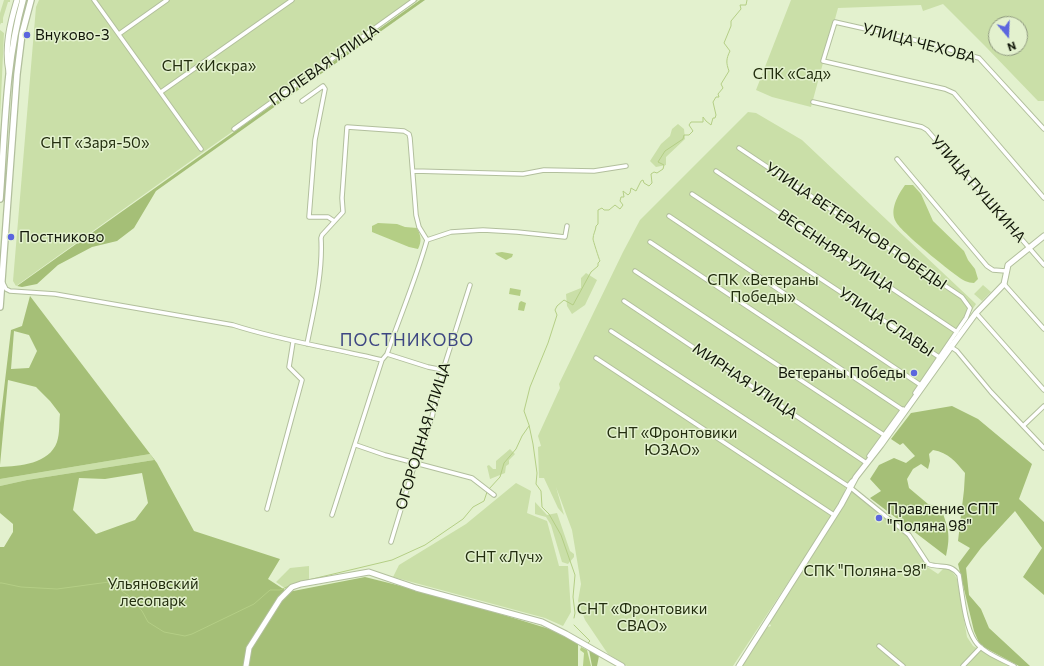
<!DOCTYPE html>
<html>
<head>
<meta charset="utf-8">
<style>
	body { margin:0 }
	#map { position:relative; width:1044px; height:666px; overflow:hidden; background:#e3f1ce; font-family:Commissioner,sans-serif }
	canvas { display:block }
	.north { position:absolute; left:988px; top:16px; width:40px; height:40px; box-sizing:border-box; background:#e3f1ce; border:1px solid #8f997f; border-radius:50%; rotate:161deg; font-size:11px; font-weight:700; line-height:16px; text-align:center; color:#111609 }
	.north::after { content:''; display:block; margin:auto; width:14px; height:18px; background:#5b66de; clip-path:polygon(50% 0,100% 100%,50% 72%,0 100%) }
</style>
</head>
<body>
<div id="map">
<canvas width="1044" height="666"></canvas>
<div class="north">N</div>
</div>
<script>
const g = document.querySelector('canvas').getContext('2d');
g.lineJoin = 'round';
function fillPath(path, color) {
  g.fillStyle = color;
  g.fill(path, 'evenodd');
}
function trace(path, color, width, dash) {
  g.strokeStyle = color;
  g.lineWidth = width;
  g.lineCap = dash ? 'butt' : 'round';
  g.setLineDash(dash || []);
  g.stroke(path);
}
function drawText(font, color, halo, rows, align = 'center') {
  g.font = font + ' Commissioner,sans-serif';
  g.lineWidth = 3;
  g.setLineDash([]);
  g.textBaseline = 'middle';
  g.strokeStyle = halo;
  g.fillStyle = color;
  for (const [text, x, y, turn = 0] of rows) {
    g.save();
    g.translate(x, y);
    g.rotate((+turn || 0) * Math.PI / 180);
    g.textAlign = isNaN(turn) ? turn : align;
    if (halo) g.strokeText(text, 0, 0);
    g.fillText(text, 0, 0);
    g.restore();
  }
}
const green = new Path2D(`
	M4 0H10V2H8L3 18V23H1L0 25V13Z
	M39 0H419L195 158 16 286 13 281 36 7Z
	M791 0H1044V101H1038L985 46 943 4 923 11 921 5 838 8 811 107 772 97 756 90ZM996 24H1020V48H996Z
	M0 30 4 33 0 119Z
	M748 112 756 113 802 140 976 304 928 376 846 487 841 502 733 666H627L608 654 585 620 578 601 581 584 572 530 556 487 564 515 558 508 544 478H539L538 447 541 446 538 436 560 388 559 384 623 252 640 220Z
	M678 124 684 129 685 139 666 157V165L656 167 650 161 661 144 670 136 672 129Z
	M586 273 597 280 585 305 572 314 567 306 566 294 581 288V278Z
	M983 285 991 292 982 301 974 294Z
	M510 449 515 454 509 460V464L506 466 505 473 490 479 487 466 489 465 493 469H496V461Z
	M150 454 154 460 27 480 0 486V479Z
	M516 483 531 491 527 513 547 521 559 566H568L571 612 563 626 545 618 393 577 399 565 466 524Z
	M853 492 906 533 915 545 926 566 938 574 944 568C951 569 954 573 957 579L967 637 973 646 1008 666H740L765 628 771 626 769 622 850 493Z
	M535 502 547 515 557 513 570 551 574 554V557L568 564 562 562 551 525 546 517 535 514Z
	M309 566V580L286 589 276 582 290 568Z`);
const forest = new Path2D(`
	M420 0H425L156 191 134 228 117 241 92 247 58 265 37 284 22 287 17 286Z
	M30 296 157 463 194 531 280 559 268 579 288 592 365 577 445 597 556 631 578 644V666H0V547H4L13 532V524L0 513V486L27 480 154 460 150 454 0 479V467C20 466 49 464 57 442 60 433 59 422 60 414L50 401 36 387 8 380 0 465V423L11 330 22 326ZM14 331 29 335 37 351 29 368 11 369ZM142 473 148 503 135 520 96 534 73 510 79 478 105 479Z
	M952 406 978 419 1032 464 1019 499 1044 522V595L1023 577 1042 548 1015 511 981 548 966 568 969 595 981 609 989 628 1030 666H1019L980 645 974 631 958 564 970 548 958 541 964 490 965 473C955 461 949 453 933 450L929 454 930 461 928 469 921 464 913 469 907 479 909 488 928 504 941 508C948 528 951 534 946 556L870 498 881 491 870 479 879 465 894 458 906 463 915 456 903 443 900 445 891 439 911 413Z
	M589 650 599 656 597 666H592Z`);
const water = new Path2D(`
	M905 185H913L921 194 933 221 964 251 968 260 975 269 978 279 974 283C971 283 968 282 965 281 954 275 901 232 896 222 889 210 898 195 905 185Z
	M378 223 397 224 405 227 417 228C421 236 422 241 418 249L409 247 372 232V226Z
	M502 252 513 254 512 257 506 260 497 255 495 253Z
	M510 288 521 290 520 296 509 294Z
	M521 301 526 303 524 311 518 310 519 303Z
	M581 647 587 650 591 666H583L584 653 580 650Z`);
const stream = new Path2D(`
	M489 489 500 477 504 463 516 449 522 436 529 426
	M304 581 392 560 425 545 463 519 473 507 484 501 487 492
	M0 583H2L21 587 57 589 109 582 129 596 142 611 148 622 164 632 185 636 192 634 254 604 270 590H280L289 586
	M574 618 575 613 573 597 575 575 561 535 549 514 542 507 541 491 536 484 537 473 533 444 529 425 524 411 530 387 548 343 557 315 555 310 557 306 564 300 573 305 591 272 598 266V263L600 261C599 259 593 240 593 239 593 234 596 230 596 226L598 224V210L602 208 604 210H609L615 205 620 209 623 205 620 201 621 197H624L623 191 628 195 630 193 631 188 636 191 641 181 643 180 644 183 649 186 652 183 651 174 654 172 657 173 663 169 664 165 658 162 665 151 683 139 684 135H689L693 131 689 125 691 122H703V117L706 121 711 125 713 118H715L716 115 713 102 716 97H719L718 94 723 88 721 84 729 71C726 63 726 59 730 51L724 43 731 26V21L741 9 740 5H746L747 0
	M574 625 590 641 588 643`);
const street = new Path2D(`
	M94 0 201 149
	M119 34 167 0
	M161 92 292 0
	M302 101 323 86 325 89 315 140 309 217H328L334 221
	M813 102 922 127 927 130 1044 265
	M234 129 414 0
	M1044 129 979 58 919 41 835 22 823 61 945 89 954 93 1044 198
	M739 148 962 297 970 308 966 318 915 393
	M897 159 987 266 993 270 1006 271
	M414 171 523 174 544 170 594 171 626 166
	M716 171 957 332
	M692 194 939 357
	M669 216 922 386
	M427 240 451 232 483 230 517 232 565 237 567 226
	M650 242 903 410
	M635 271 884 435
	M3 283 6 289 10 291 55 294 233 325C282 341 333 348 382 360
	M1004 284 1044 329
	M624 301 865 462
	M976 313 1044 390
	M611 331 848 486 852 481
	M307 344C314 309 323 273 321 238L322 235 343 212 342 198 347 127 404 131 409 134 410 138 416 215 419 227 427 240C416 279 400 316 387 354L382 360 332 515
	M951 347 957 351 991 392 1044 448
	M387 354 428 367 443 370
	M596 358 834 515
	M1023 426 1044 406
	M356 445 385 455 472 478 494 495
	M869 456 903 409
	M851 488 909 535 928 564C941 569 949 562 959 575 962 593 965 627 975 641 982 652 1003 660 1014 666
	M267 509 302 380 289 367 293 342
	M391 542 415 463 432 417 443 370 470 285
	M879 646 903 666
	M963 666 981 647`);
const secondary = new Path2D(`
	M9 72C4 48 10 23 17 0
	M246 666 249 648 280 599 292 587 301 584 369 572 416 588 542 622 566 634 622 666
	M739 666 841 505 856 477 881 445 951 347 976 313 1004 284 1008 265 1044 236`);
const primary = new Path2D(`
	M0 199C5 133 5 64 23 0
	M0 307 17 74 22 34 31 0`);
const markers = [
	[27,35,4,"#5b66de"],
	[11,237,4,"#5b66de"],
	[914,373,4,"#5b66de"],
	[879,518,4,"#5b66de"]
];
const poiNames = [
	["Внуково-3",35,35],
	["Постниково",19,237],
	["Ветераны Победы",906,373,"right"],
	["Правление СПТ",887,509],
	["\"Поляна 98\"",887,526]
];
const streetNames = [
	["УЛИЦА ЧЕХОВА",919,43,15],
	["ПОЛЕВАЯ УЛИЦА",324,65,-35],
	["УЛИЦА ПУШКИНА",978,189,49],
	["УЛИЦА ВЕТЕРАНОВ ПОБЕДЫ",856,226,34],
	["ВЕСЕННЯЯ УЛИЦА",836,251,34],
	["УЛИЦА СЛАВЫ",886,322,34],
	["МИРНАЯ УЛИЦА",745,381,34],
	["ОГОРОДНАЯ УЛИЦА",423,436,-73]
];
const parkNames = [
	["СНТ «Искра»",209,66],
	["СПК «Сад»",792,74],
	["СНТ «Заря-50»",95,143],
	["СПК «Ветераны",763,280],
	["Победы»",763,297],
	["СНТ «Фронтовики",672,433],
	["ЮЗАО»",672,450],
	["СНТ «Луч»",504,557],
	["СПК \"Поляна-98\"",865,571],
	["Ульяновский",153,584],
	["лесопарк",153,601],
	["СНТ «Фронтовики",642,609],
	["СВАО»",642,626]
];
const quarterNames = [
	["ПОСТНИКОВО",407,340]
];
fillPath(green, '#cadfa8');
fillPath(forest, '#a5bf77');
fillPath(water, '#b4ce85');
trace(stream, '#b4ce85', 1);
trace(street, '#b2bf9d', 5.5);
trace(secondary, '#b2bf9d', 7);
trace(primary, '#b2bf9d', 8);
trace(street, '#fff', 3.5);
trace(secondary, '#fff', 5);
trace(primary, '#fff', 5.5);
for (const [x, y, r, color] of markers) {
  const dot = new Path2D();
  dot.arc(x, y, r, 0, 2 * Math.PI);
  g.fillStyle = color;
  g.fill(dot);
  trace(dot, '#e3f1ce', 1.5);
}
drawText('15px', '#111609', '#e3f1ce', poiNames, 'left');
drawText('15px', '#111609', '#e3f1ce', streetNames);
drawText('15px', '#232e0f', '#e3f1ce', parkNames);
g.letterSpacing = '1px';
drawText('17px', '#3d4682', '#e3f1ce', quarterNames);
g.letterSpacing = '0px';
</script>
</body>
</html>
